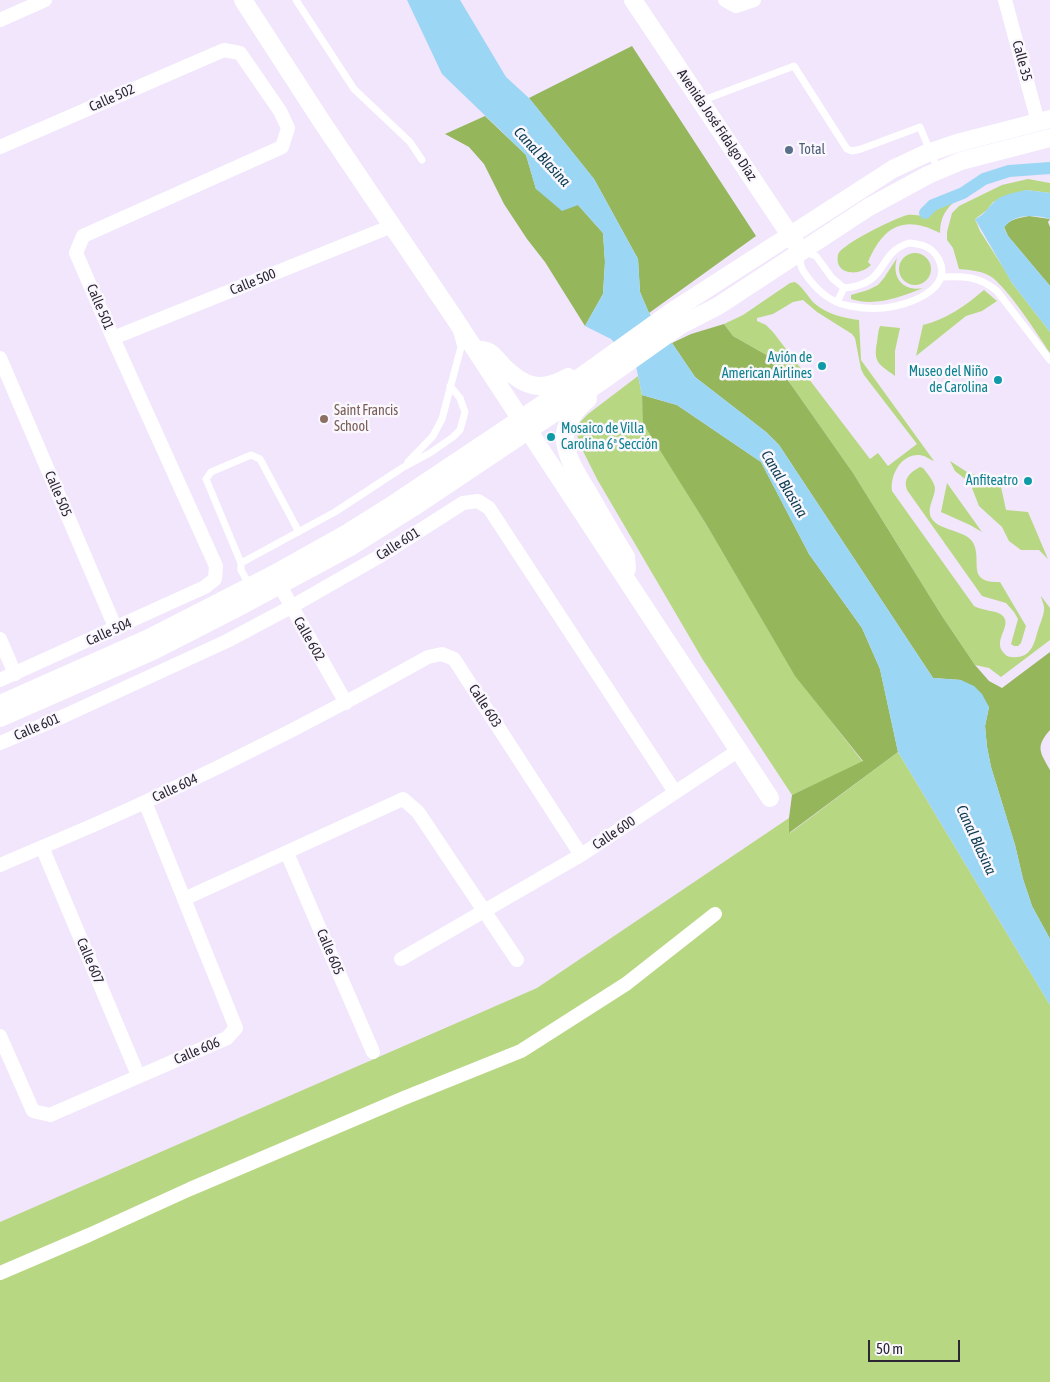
<!DOCTYPE html>
<html>
<head>
<meta charset="utf-8">
<style>
	body { margin:0 }
	#map { position:relative; width:1050px; height:1382px; overflow:hidden; background:#f1e6fb; font-family:"Asap Condensed",sans-serif }
	canvas { display:block }
	.scale { position:absolute; left:868px; top:1340px; width:92px; height:22px; box-sizing:border-box; border:2px solid #2c2532; border-top:0; padding-left:6px; font-size:15px; line-height:18px; white-space:nowrap; color:#2c2532; -webkit-text-stroke:4px #faf7fe; paint-order:stroke }
</style>
</head>
<body>
<div id="map">
<canvas width="1050" height="1382"></canvas>
<div class="scale">50 m</div>
</div>
<script>
const g = document.querySelector('canvas').getContext('2d');
g.lineJoin = 'round';
function fillPath(path, color) {
  g.fillStyle = color;
  g.fill(path, 'evenodd');
}
function trace(path, color, width, dash) {
  g.strokeStyle = color;
  g.lineWidth = width;
  g.lineCap = dash ? 'butt' : 'round';
  g.setLineDash(dash || []);
  g.stroke(path);
}
function drawText(font, color, halo, rows, align = 'center') {
  g.font = font + ' "Asap Condensed",sans-serif';
  g.lineWidth = 5;
  g.setLineDash([]);
  g.textBaseline = 'middle';
  g.strokeStyle = halo;
  g.fillStyle = color;
  for (const [text, x, y, turn = 0] of rows) {
    g.save();
    g.translate(x, y);
    g.rotate((+turn || 0) * Math.PI / 180);
    g.textAlign = isNaN(turn) ? turn : align;
    if (halo) g.strokeText(text, 0, 0);
    g.fillText(text, 0, 0);
    g.restore();
  }
}
const green = new Path2D(`
	M1028 179 1050 183V193L1026 190 993 202 987 210 975 219 980 231 1006 272 1012 283 1050 332V353C1035 331 1012 294 993 278 984 271 970 270 959 269L953 248 947 240V232L952 213 959 206 1002 185Z
	M958 199C946 208 940 217 940 233 903 214 883 227 868 262L871 265C859 277 834 275 838 255 840 245 892 220 904 216 910 213 920 216 927 216L940 205Z
	M899 269a16 16 0 1 1 32 0a16 16 0 1 1-32 0Z
	M897 258C891 277 903 292 923 288 901 297 875 307 851 299V295L868 290 878 285 884 278Z
	M795 282C804 288 807 296 814 303 826 314 844 318 859 320L861 360 934 461C929 459 924 455 919 455 901 454 890 475 892 491L974 606C982 611 997 610 1003 616 1012 626 993 640 1003 652 1005 655 1008 657 1012 657 1031 659 1034 644 1038 630 1040 624 1043 617 1044 611 1045 606 1042 601 1041 596L1050 608V640L1001 677 989 668 975 665 942 616 853 473 792 386 770 357 733 336 724 324 743 315 790 283ZM803 300 817 312 852 334 855 338 861 369 864 375 917 444 888 466 878 453 870 459 773 332 766 325 757 321V318L773 314 793 302Z
	M984 290 997 301 982 311 966 316 916 356 923 325C947 319 965 306 984 290Z
	M880 326 900 328 895 351V376C879 364 873 363 877 342 878 336 878 331 880 326Z
	M638 376 642 395 644 423 706 524 795 675 863 762 792 795 703 660 597 479 578 441 577 425 588 414Z
	M950 461 967 472 1000 482 1006 510 1028 512 1048 559 1039 550H1021L1009 541 1002 527 979 506 970 483 955 471Z
	M920 467 923 468C927 473 934 481 935 488 935 497 928 505 930 515 935 531 963 529 972 541 984 559 964 583 1000 582L1026 626 1021 643 1018 646H1014L1011 644 1018 619 1014 612 1006 603 982 596 907 490C903 479 909 473 920 467Z
	M947 483 982 532 970 525 941 512Z
	M898 752 1050 1005V1382H0V1222L537 988 789 818 790 833Z`);
const forest = new Path2D(`
	M632 46 756 236 649 313 640 292 638 259 594 179 529 98Z
	M485 116 526 155 536 189 578 205 603 233 605 262 603 294 585 326 545 262 527 239 504 204 484 164 469 147 445 134Z
	M1029 216 1050 219 1048 222 1050 227V286L1008 236 1004 227C1010 219 1019 218 1029 216Z
	M724 324 733 336 770 357 792 386 853 473 942 616 975 665 989 681 1002 688 1050 652V730C1035 747 1040 752 1050 770V939L1032 906 1023 879 1015 845 991 767 987 747 985 726 989 707 961 680 933 678 779 445 766 432 695 377 672 343 691 334Z
	M642 395 677 405 761 462 809 554 862 628 880 669 898 752 789 833V818L792 795 863 761 795 676 706 524 643 423Z`);
const water = new Path2D(`
	M407 0H460L506 77 529 98 594 179 638 259 640 292 649 313 672 343 695 377 766 432 779 445 933 678 961 680 974 686 982 694 989 707 985 726 987 747 991 767 1015 845 1023 879 1032 906 1050 939V1005L898 752 880 669 862 628 809 554 761 462 677 405 642 395 636 366 611 339 585 326 603 294 605 262 603 233 578 205 562 211 536 189 526 155 442 74Z
	M1026 190 1050 193V219C1036 215 1013 213 1004 228L1008 236 1050 286V332L1012 283 975 219C983 216 987 209 993 203 1001 194 1015 193 1026 190Z`);
const canal = new Path2D(`
	M925 213 933 205 963 193 984 179 1009 171 1050 168`);
const service = new Path2D(`
	M296 0 354 89 410 142 422 160
	M701 101 794 66 847 149 852 151 861 149 920 127 938 170
	M909 243C921 244 931 246 938 258 956 289 907 306 884 308 873 309 860 308 850 306 836 304 823 295 814 285 810 280 803 273 801 266 800 262 801 256 801 251L816 256 832 278 844 288C890 284 876 253 909 243Z
	M941 277C964 276 979 276 997 291L1050 360
	M837 302 844 288
	M408 462 433 436 442 419 461 347 457 333
	M241 563 206 479 211 472 251 455 260 459 299 532
	M250 586 241 570V563L335 512 402 468 430 453 453 437 460 430 465 412 460 398 450 386`);
const minor = new Path2D(`
	M725 0 736 6 754 0
	M1005 0 1038 122
	M0 20 45 0
	M0 147 224 50 240 53 280 111 288 128 282 147 83 236 76 253 113 338 216 566 215 579 205 587 0 680
	M113 338 392 226
	M0 358 116 629
	M275 577 346 703
	M0 639 15 674
	M0 743 64 716 227 641 291 607 380 556 463 503 478 501 489 508 675 792
	M42 847 138 1075
	M287 853 373 1052
	M0 865C49 844 98 824 147 801 242 757 336 709 428 657L442 654 454 659 581 855
	M184 899 403 799 418 812 517 960
	M401 959 581 855 739 750
	M0 1036 33 1111 50 1115 227 1038 236 1028 145 802
	M0 1273 89 1235 190 1189 404 1098 521 1051 626 984 715 914`);
const tertiary = new Path2D(`
	M243 0 322 122 453 316 770 798
	M633 0 796 244
	M474 348C479 350 485 350 489 352 494 355 499 362 503 366 525 388 541 392 568 377
	M588 399C576 409 563 424 565 441 567 461 581 480 591 497 602 517 614 537 626 557L627 569
	M0 704 149 638 274 574 349 532 389 507 537 408 671 312 893 169 925 154 957 143 1050 119
	M0 718 153 651 239 607 352 546 414 507 602 381 681 325 718 306 869 207 928 175 961 161 1050 138`);
const markers = [
	[789,150,5,"#5c6f8a"],
	[822,366,5,"#0f9aa8"],
	[998,380,5,"#0f9aa8"],
	[324,419,5,"#8d6e63"],
	[551,437,5,"#0f9aa8"],
	[1028,481,5,"#0f9aa8"]
];
const streetNames = [
	["Calle 35",1022,61,75],
	["Calle 502",112,98,-24],
	["Avenida José Fidalgo Díaz",717,125,56],
	["Calle 500",253,282,-22],
	["Calle 501",100,307,67],
	["Calle 505",58,494,67],
	["Calle 601",398,544,-32],
	["Calle 504",109,632,-24],
	["Calle 602",309,639,60],
	["Calle 603",485,706,57],
	["Calle 601",37,727,-23],
	["Calle 604",175,788,-25],
	["Calle 600",614,833,-34],
	["Calle 605",330,952,67],
	["Calle 607",90,961,67],
	["Calle 606",197,1051,-23]
];
const serviceNames = [
	["Total",799,150]
];
const cultureNames = [
	["Avión de",812,358],
	["American Airlines",812,374],
	["Museo del Niño",988,372],
	["de Carolina",988,388],
	["Mosaico de Villa",561,429,"left"],
	["Carolina 6ª Sección",561,445,"left"],
	["Anfiteatro",1018,481]
];
const educationNames = [
	["Saint Francis",334,411],
	["School",334,427]
];
const waterNames = [
	["Canal Blasina",542,157,47],
	["Canal Blasina",784,484,59],
	["Canal Blasina",976,840,65]
];
fillPath(green, '#b8d782');
fillPath(forest, '#95b65b');
fillPath(water, '#9bd6f5');
trace(canal, '#9bd6f5', 12);
trace(service, '#fff', 7);
trace(minor, '#fff', 14);
trace(tertiary, '#fff', 18);
for (const [x, y, r, color] of markers) {
  const dot = new Path2D();
  dot.arc(x, y, r, 0, 2 * Math.PI);
  g.fillStyle = color;
  g.fill(dot);
  trace(dot, '#faf7fe', 2);
}
drawText('14px', '#2c2532', '#faf7fe', streetNames);
drawText('14px', '#4e5e75', '#faf7fe', serviceNames, 'left');
drawText('14px', '#0d838f', '#faf7fe', cultureNames, 'right');
drawText('14px', '#785e54', '#faf7fe', educationNames, 'left');
drawText('italic 15px', '#0c3d52', '#faf7fe', waterNames);
</script>
</body>
</html>
